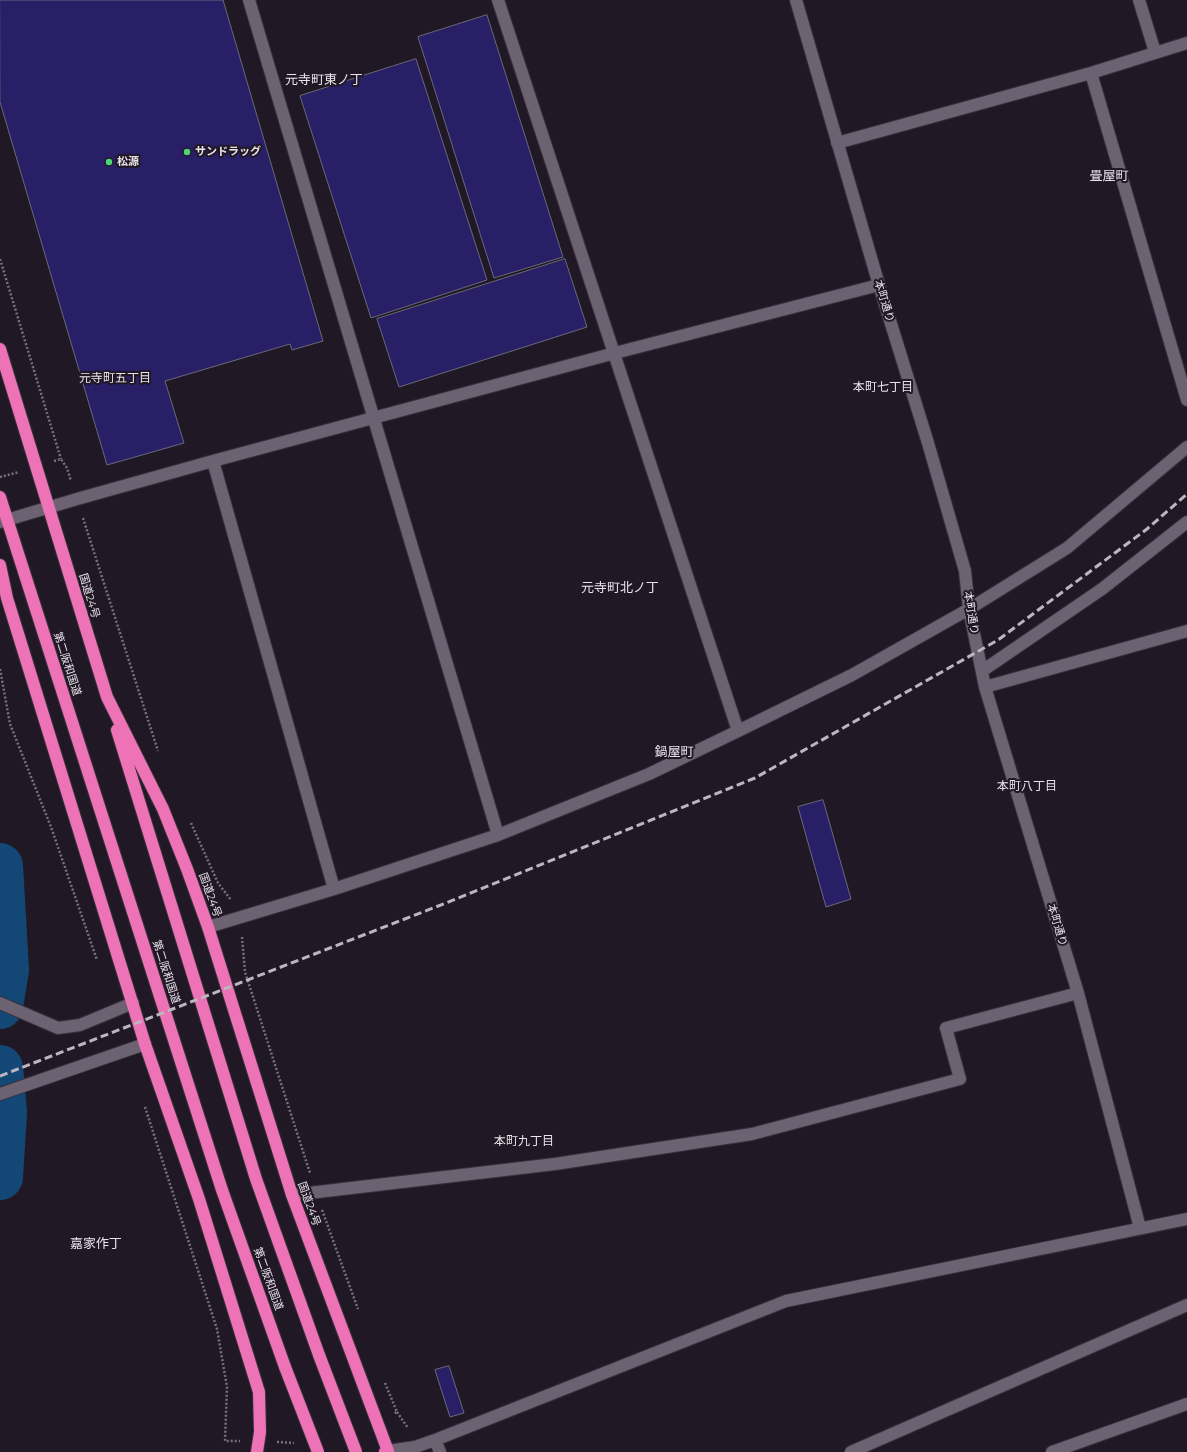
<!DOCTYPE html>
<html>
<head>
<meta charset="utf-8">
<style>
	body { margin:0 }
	canvas { display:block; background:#211825 }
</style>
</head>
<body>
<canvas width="1187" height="1452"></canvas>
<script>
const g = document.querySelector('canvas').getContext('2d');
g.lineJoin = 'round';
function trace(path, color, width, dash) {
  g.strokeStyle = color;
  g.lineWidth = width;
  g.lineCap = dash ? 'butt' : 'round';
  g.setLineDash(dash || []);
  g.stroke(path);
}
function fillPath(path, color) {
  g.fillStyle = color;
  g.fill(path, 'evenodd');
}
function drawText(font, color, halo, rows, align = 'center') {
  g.font = font + ' Montserrat,"Noto Sans JP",sans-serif';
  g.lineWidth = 4;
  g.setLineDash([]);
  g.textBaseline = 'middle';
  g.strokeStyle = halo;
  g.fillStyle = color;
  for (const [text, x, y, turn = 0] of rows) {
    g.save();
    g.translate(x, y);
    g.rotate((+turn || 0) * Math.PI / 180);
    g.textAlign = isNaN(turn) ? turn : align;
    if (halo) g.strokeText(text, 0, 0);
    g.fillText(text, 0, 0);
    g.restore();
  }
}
const river = new Path2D(`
	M0 866 6 970 0 1006
	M0 1068 4 1112 0 1177`);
const building = new Path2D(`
	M0 0H223L323 341 292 350 290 344 165 381 184 443 107 465 0 102Z
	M487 15 563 257 494 278 418 37Z
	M416 59 487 280 371 318 300 96Z
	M565 259 587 327 399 387 377 319Z
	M823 800 851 899 826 907 798 807Z
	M449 1366 464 1413 450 1417 435 1370Z`);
const path = new Path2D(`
	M0 259 61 459
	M54 461 61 459 67 468 71 481
	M0 477 19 472
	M83 518 158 751
	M0 669 10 724 51 827 97 960
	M191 823 218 883 231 900
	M242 937 245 972 310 1173
	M145 1107 217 1329 227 1387 225 1441H240
	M322 1210 358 1309
	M385 1383 397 1412 393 1414
	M397 1412 408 1428
	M277 1442 294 1443`);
const minor = new Path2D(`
	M249 0 498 835
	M498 0 738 731
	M796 0 879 285 928 443 965 571 969 609 985 687 1078 993 1140 1228
	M1139 0 1155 52
	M1091 73 1187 400
	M837 143 1091 73 1187 43
	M213 461 334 889
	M0 522 77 499 213 461 615 353 879 285
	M982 671 1102 589 1187 522
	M985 687 1187 631
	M208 927 334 889 498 835 649 774 738 731 852 675 969 609 1067 548 1187 447
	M0 1003 58 1028 80 1025 133 1003
	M0 1094 145 1044
	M292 1195 555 1164 752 1134 960 1079 946 1028 1078 993
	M435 1440 440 1452
	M388 1451 415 1447 435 1440 786 1301 1187 1219
	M851 1452 1187 1305
	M1052 1452 1187 1404`);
const highway = new Path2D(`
	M0 349 107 697 163 809 187 869 208 927 292 1195 388 1451 385 1452
	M0 497 222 1190 285 1367
	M0 565 7 598 145 1044 199 1199 259 1392 260 1432 257 1452
	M117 730 256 1179 319 1355`);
const rail = new Path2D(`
	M0 1076 446 903 755 778 998 640 1147 529 1187 494`);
const highwayBridge = new Path2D(`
	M319 1355 356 1452
	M285 1367 318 1452`);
const markers = [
	[187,152,4,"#4cd677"],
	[109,162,4,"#4cd677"]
];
const poiNames = [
	["サンドラッグ",195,152],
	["松源",117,162]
];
const streetNames = [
	["本町通り",884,301,73],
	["国道24号",89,596,73],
	["本町通り",971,613,81],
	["第二阪和国道",67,664,72],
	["国道24号",210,895,70],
	["本町通り",1057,925,73],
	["第二阪和国道",166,972,72],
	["国道24号",309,1204,70],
	["第二阪和国道",268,1279,70]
];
const neighbourhoodNames = [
	["元寺町五丁目",115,378],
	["本町七丁目",883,387],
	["本町八丁目",1027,786],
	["本町九丁目",524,1141]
];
const quarterNames = [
	["元寺町東ノ丁",324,80],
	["畳屋町",1109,176],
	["元寺町北ノ丁",620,588],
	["鍋屋町",674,752],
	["嘉家作丁",96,1244]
];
trace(river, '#134876', 46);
fillPath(building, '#281f66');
trace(building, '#68697a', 1);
trace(minor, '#37313a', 14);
trace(highway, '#37313a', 14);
trace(path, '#78717b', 2.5, [2, 2]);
trace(minor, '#6d6272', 12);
trace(highway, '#ed72b6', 12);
trace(rail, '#bdb6bf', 3, [8, 4]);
trace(highwayBridge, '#37313a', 14, []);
trace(highwayBridge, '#ed72b6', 12);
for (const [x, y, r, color] of markers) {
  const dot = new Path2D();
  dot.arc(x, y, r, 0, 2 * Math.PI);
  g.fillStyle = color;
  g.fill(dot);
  trace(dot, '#211825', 1.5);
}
drawText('bold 11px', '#e9e3eb', '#211825', poiNames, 'left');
drawText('11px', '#e9e3eb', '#211825', streetNames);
drawText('12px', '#e9e3eb', '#211825', neighbourhoodNames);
drawText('13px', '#e9e3eb', '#211825', quarterNames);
</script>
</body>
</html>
